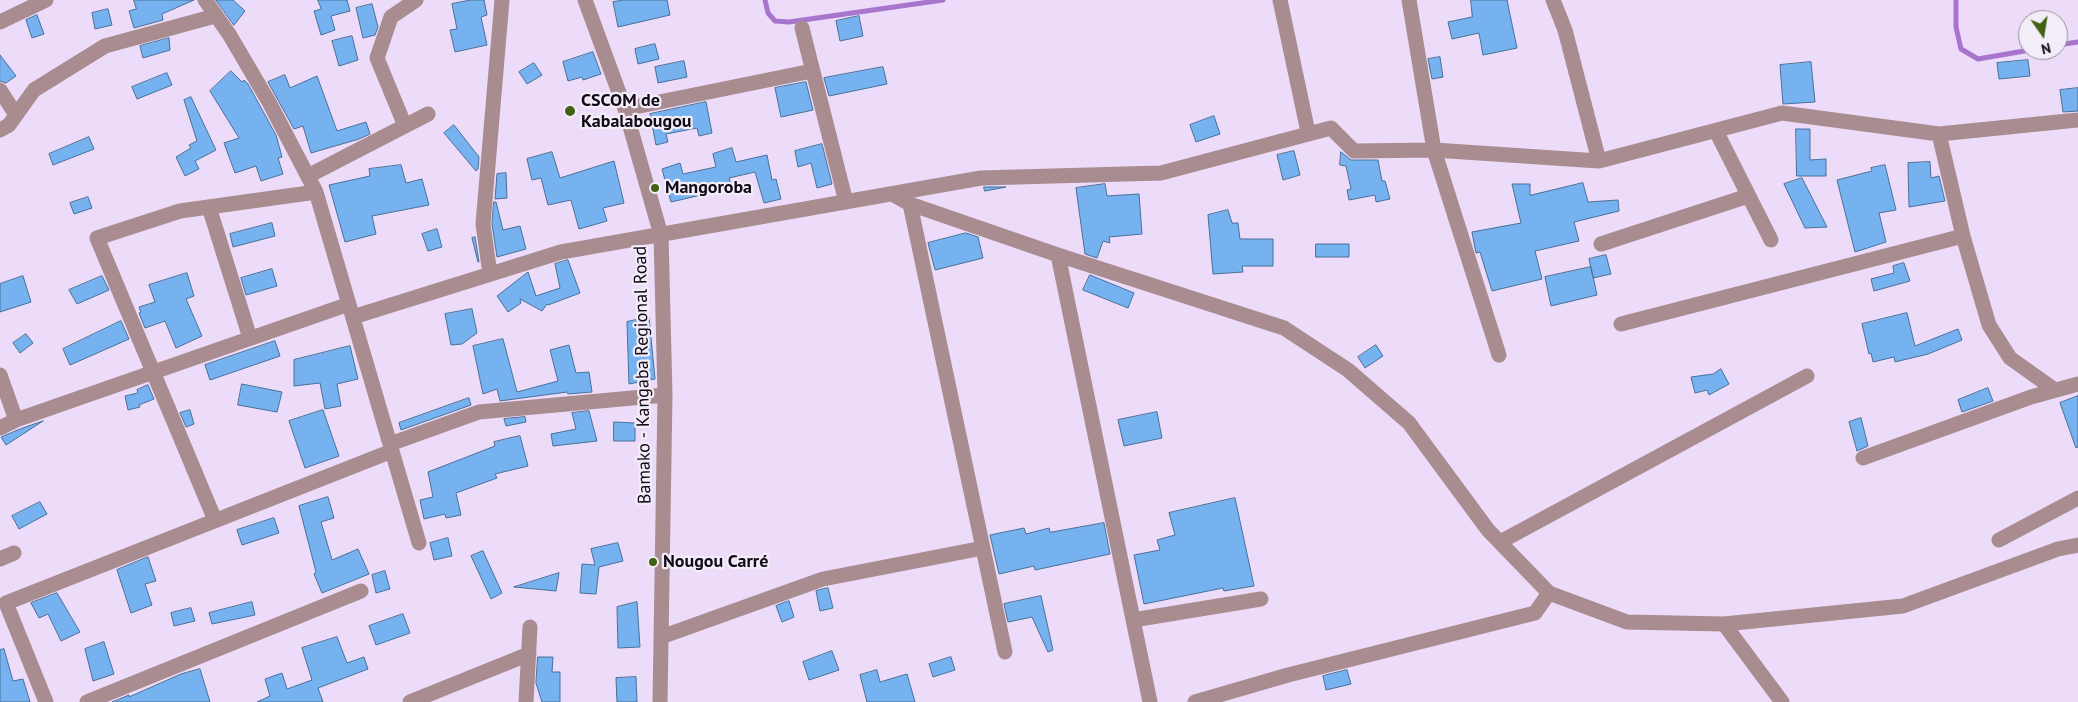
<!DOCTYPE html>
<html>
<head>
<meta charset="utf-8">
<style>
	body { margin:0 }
	#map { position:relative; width:2078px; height:702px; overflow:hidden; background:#ecdbf9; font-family:"PT Sans",sans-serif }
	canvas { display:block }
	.north { position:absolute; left:2018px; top:10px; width:50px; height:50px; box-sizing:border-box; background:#f3edf8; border:1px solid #99919e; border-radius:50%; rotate:167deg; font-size:14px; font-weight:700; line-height:20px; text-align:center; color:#110818 }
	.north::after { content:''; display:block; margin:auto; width:18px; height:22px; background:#416116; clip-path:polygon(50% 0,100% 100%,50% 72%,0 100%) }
</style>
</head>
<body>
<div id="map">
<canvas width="2078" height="702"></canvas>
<div class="north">N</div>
</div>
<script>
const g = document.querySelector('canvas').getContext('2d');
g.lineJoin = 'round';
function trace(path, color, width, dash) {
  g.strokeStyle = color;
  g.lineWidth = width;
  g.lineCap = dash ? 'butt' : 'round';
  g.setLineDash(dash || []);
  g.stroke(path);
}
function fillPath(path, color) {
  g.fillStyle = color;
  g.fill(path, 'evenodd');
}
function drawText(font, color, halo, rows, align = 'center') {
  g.font = font + ' "PT Sans",sans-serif';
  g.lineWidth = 4.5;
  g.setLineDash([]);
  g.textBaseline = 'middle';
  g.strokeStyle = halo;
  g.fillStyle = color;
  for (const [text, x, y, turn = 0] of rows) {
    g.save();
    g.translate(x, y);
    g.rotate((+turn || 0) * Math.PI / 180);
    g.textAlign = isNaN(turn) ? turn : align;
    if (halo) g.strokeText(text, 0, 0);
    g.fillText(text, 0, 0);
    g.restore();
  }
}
const stream = new Path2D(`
	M765 0 768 13 775 21 789 22 943 0
	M1956 0V27L1961 49 1978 59 2030 50
	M2058 45 2078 42`);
const building = new Path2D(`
	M134 0H194L162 14 163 20 134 28 129 11 136 9Z
	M216 0H233L245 11 234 25Z
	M318 0H347L350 11 331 16 335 30 321 35 314 11 321 9Z
	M471 0H484L487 15 481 17 487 45 455 52 450 30 457 29 452 4Z
	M624 0H667L670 15 618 27 613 2Z
	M1471 0H1507L1517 48 1483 55 1479 33 1452 39 1448 22 1472 17Z
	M372 4 378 27 375 35 363 38 356 8Z
	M108 9 112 25 95 29 92 13Z
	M37 15 44 34 32 38 26 20Z
	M859 16 863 36 840 41 836 21Z
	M352 36 358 60 339 66 332 41Z
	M169 38 170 50 143 58 140 46Z
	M655 44 659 59 638 64 635 49Z
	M593 52 601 74 583 80 582 77 568 81 563 62Z
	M0 55 16 76 6 83 0 81Z
	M1440 57 1443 77 1432 79 1428 59Z
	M2028 60 2030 76 1999 79 1997 63Z
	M684 61 687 77 658 83 655 67Z
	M1811 62 1815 102 1783 104 1780 65Z
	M534 63 542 75 527 84 519 72Z
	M883 67 887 84 829 96 824 78Z
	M231 71 242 82 244 80 248 84 276 135 282 157 278 158 283 174 261 181 256 166 235 173 224 143 239 138 210 91Z
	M167 73 172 85 137 99 132 87Z
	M285 75 290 88 317 76 337 131 366 122 370 134 359 139 311 153 303 126 294 129 268 82Z
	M806 82 813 110 781 117 775 88Z
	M2078 88V111L2063 112 2060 90Z
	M191 97 216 150 195 161 199 169 185 176 176 157 191 148 189 145 197 141 184 100Z
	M706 102 712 133 699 136 697 128 666 134 668 142 656 145 650 114Z
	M1214 116 1220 134 1196 142 1190 125Z
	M454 125 479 157 478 169 476 171 444 133Z
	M1796 129H1810V160L1826 159V176H1797Z
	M89 137 94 149 53 165 49 154Z
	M822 144 832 184 817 188 811 163 798 167 795 151Z
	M732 148 736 162 767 155 772 180 776 179 781 199 764 203 755 172 729 178 732 188 671 202 662 169 680 163 683 174 716 167 713 154Z
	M1294 151 1300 175 1283 180 1277 155Z
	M552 152 560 178 614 161 624 203 603 208 607 221 579 229 571 200 548 205 541 178 532 180 527 159Z
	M1341 152 1351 160H1378L1382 181H1385L1390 199 1376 202 1375 195 1349 200 1347 190 1351 189 1346 166 1340 165Z
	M1930 162 1931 178 1939 176 1945 201 1909 207 1908 163Z
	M401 165 406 183 422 179 429 205 372 216 376 234 345 242 329 185 370 176 369 169Z
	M1885 165 1896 210 1879 213 1886 242 1855 252 1837 180 1872 171 1871 168Z
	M506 173 507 198 495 199 497 174Z
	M1802 178 1827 227 1805 228 1784 184Z
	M1583 183 1588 202 1618 200 1619 211 1574 222 1579 241 1535 251 1542 279 1492 291 1480 252 1476 253 1472 232 1521 223 1512 184H1530V195Z
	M1105 184 1107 196 1139 194 1142 234 1109 237 1110 243 1103 241 1097 258 1085 254 1076 188Z
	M984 187H1006L985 191Z
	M88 197 92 208 74 214 70 203Z
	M494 202H496L503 230 520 226 526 249 497 257 492 224Z
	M1228 210 1232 223H1238L1240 239H1273V266H1242L1243 272 1213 274 1208 215Z
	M272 223 275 236 233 247 230 234Z
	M437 229 442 247 428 251 422 234Z
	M966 233 978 237 983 258 935 270 928 243Z
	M475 237 479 262H478L472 238Z
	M1316 244H1349V257H1316Z
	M1606 255 1611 274 1593 278 1589 259Z
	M568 260 580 293 548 305 547 304 542 311 520 299 521 303 508 312 497 296 528 272 536 296 560 288 555 264Z
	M1904 263 1910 281 1874 291 1871 279 1894 273 1893 266Z
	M1591 267 1597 295 1551 306 1545 277Z
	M272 269 277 286 246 295 241 278Z
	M187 273 194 296 186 299 202 336 176 348 165 321 145 328 139 313 141 312 139 307 155 302 149 285Z
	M1090 275 1134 293 1128 308 1083 290Z
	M23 276 31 302 0 312V284Z
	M102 276 109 290 77 304 69 290Z
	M472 309 477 333 462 344 451 345 445 314Z
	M1907 313 1915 346 1958 329 1962 340 1928 354 1895 362 1894 357 1873 362 1871 353 1869 354 1862 324Z
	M649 317 655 379 629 384 627 322Z
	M121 321 129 339 70 365 63 349Z
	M26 334 33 343 20 353 13 343Z
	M503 339 517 392 558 381 550 350 569 345 576 373 589 372 592 392 568 394 567 392 500 401 497 389 483 394 473 346Z
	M275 341 280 356 210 380 205 365Z
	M1376 345 1383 356 1365 368 1358 357Z
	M350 346 358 379 337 384 341 406 325 409 320 383 294 386V360Z
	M1721 369 1729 384 1709 395 1707 390 1695 393 1691 377 1713 374Z
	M242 384 282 392 277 412 238 405Z
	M148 385 154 399 139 405 140 407 128 410 125 396 138 393 137 390Z
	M1988 388 1993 401 1962 412 1958 400Z
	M2078 396V447L2076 448 2060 403Z
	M469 398 471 405 401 430 399 423Z
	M190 410 194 424 186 427 180 413Z
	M323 410 339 456 305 468 289 421Z
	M589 411 597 441 553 446 551 434 576 429 572 413Z
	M1157 412 1162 438 1124 446 1118 420Z
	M525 417 526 422 506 426 504 419Z
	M1861 418 1868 446 1857 451 1849 422Z
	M43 421 6 445 1 437 20 429Z
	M614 422 635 423V441H614Z
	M520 436 528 466 495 474 497 478 456 493 461 515 446 518 445 514 424 519 420 500 433 497 428 472 495 446 494 442Z
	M328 497 334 518 321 522 332 560 358 549 369 574 322 593 314 574 316 572 299 506Z
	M1235 498 1254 586 1224 591 1223 588 1144 604 1134 555 1160 550 1157 540 1175 535 1169 513Z
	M40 502 47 514 19 529 12 516Z
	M274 518 279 533 242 545 237 530Z
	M1104 523 1110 554 1035 570 1034 566 999 574 990 535 1024 528 1026 534 1049 528 1050 532Z
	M448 538 452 556 434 560 430 543Z
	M618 543 623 561 599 567 596 594 580 593 582 564 595 565 591 549Z
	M483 551 502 593 491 599 471 556Z
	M148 557 156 581 145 584 152 605 131 613 117 570Z
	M385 571 390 589 376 593 372 575Z
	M559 573 556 591 514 587Z
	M828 588 833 608 820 611 816 591Z
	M57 593 80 632 61 641 48 614 39 618 31 603Z
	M1041 596 1053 650 1048 652 1032 617 1008 622 1004 604Z
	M789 601 794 617 782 622 776 606Z
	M252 602 255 615 212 624 209 613Z
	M637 602 640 647 618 648 617 607Z
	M191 608 195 621 174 626 171 613Z
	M403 614 410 633 376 645 369 626Z
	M337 637 347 663 364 657 368 669 318 688 323 702H257L270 696 265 679 282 673 287 689 312 680 302 648Z
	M104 642 114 674 93 681 85 649Z
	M4 649 13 681 23 679 30 702H0V650Z
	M832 651 839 670 809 680 803 662Z
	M538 657H553L552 672H560V702H542L536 683Z
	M951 657 955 670 933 677 929 664Z
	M200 669 210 702H112L129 695V697L181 674Z
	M877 670 880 682 907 674 915 702H867L860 675Z
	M1347 670 1351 684 1326 690 1323 676Z
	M636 677 637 702H617L616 678Z`);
const minor = new Path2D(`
	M205 0 229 34 269 102 316 192 419 543
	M585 0 625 109 661 235 665 395 660 702
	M1280 0 1308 132
	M1409 0 1434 150 1499 355
	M1553 0 1565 30 1599 161
	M0 22 46 0
	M802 28 846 202
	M0 90 16 115
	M625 109 812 71
	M405 126 377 58 391 17 416 0
	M0 130 9 125 34 90 105 46 215 16
	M1716 131 1771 240
	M1939 134 1963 236 1989 325 2010 358 2055 390
	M308 176 428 114
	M892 194 910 204 1058 255 1284 328 1348 370 1409 423 1488 530 1549 593 1627 622 1724 624 1903 606 2058 549 2078 545
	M910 204 1005 652
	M209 207 250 338
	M1601 244 1748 196
	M1058 255 1150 702
	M490 274 483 224 502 0
	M353 317 561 252 981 178 1161 173 1331 128 1354 151 1434 150 1599 161 1782 113 1939 134 2078 120
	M1621 324 1963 236
	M0 375 16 420
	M0 428 16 420 349 304
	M390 444 479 412 665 395
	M1863 458 2031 397 2078 384
	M215 520 97 238 180 211 316 192
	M1999 540 2078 498
	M1500 542 1807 376
	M0 559 14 553
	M1133 620 1261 599
	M1724 624 1782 702
	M661 637 823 579 983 548
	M46 702 6 603 392 451
	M87 702 361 591
	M410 702 529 654
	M526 702 530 627
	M1195 702 1288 675 1535 613 1549 593`);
const markers = [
	[570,111,6,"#416116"],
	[655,188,5,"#416116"],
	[653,562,5,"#416116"]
];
const poiNames = [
	["CSCOM de",581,101],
	["Kabalabougou",581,122],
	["Mangoroba",665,188],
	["Nougou Carré",663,562]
];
const streetNames = [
	["Bamako - Kangaba Regional Road",643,375,-91]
];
trace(stream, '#a874cc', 5);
fillPath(building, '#76b2f0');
trace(building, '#4a7097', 1);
trace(minor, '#a88c8f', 15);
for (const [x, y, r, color] of markers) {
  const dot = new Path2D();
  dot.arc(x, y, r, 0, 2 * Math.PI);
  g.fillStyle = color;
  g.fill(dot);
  trace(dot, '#f3edf8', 2);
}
drawText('bold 18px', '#110818', '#f3edf8', poiNames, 'left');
drawText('18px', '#110818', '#f3edf8', streetNames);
</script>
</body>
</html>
